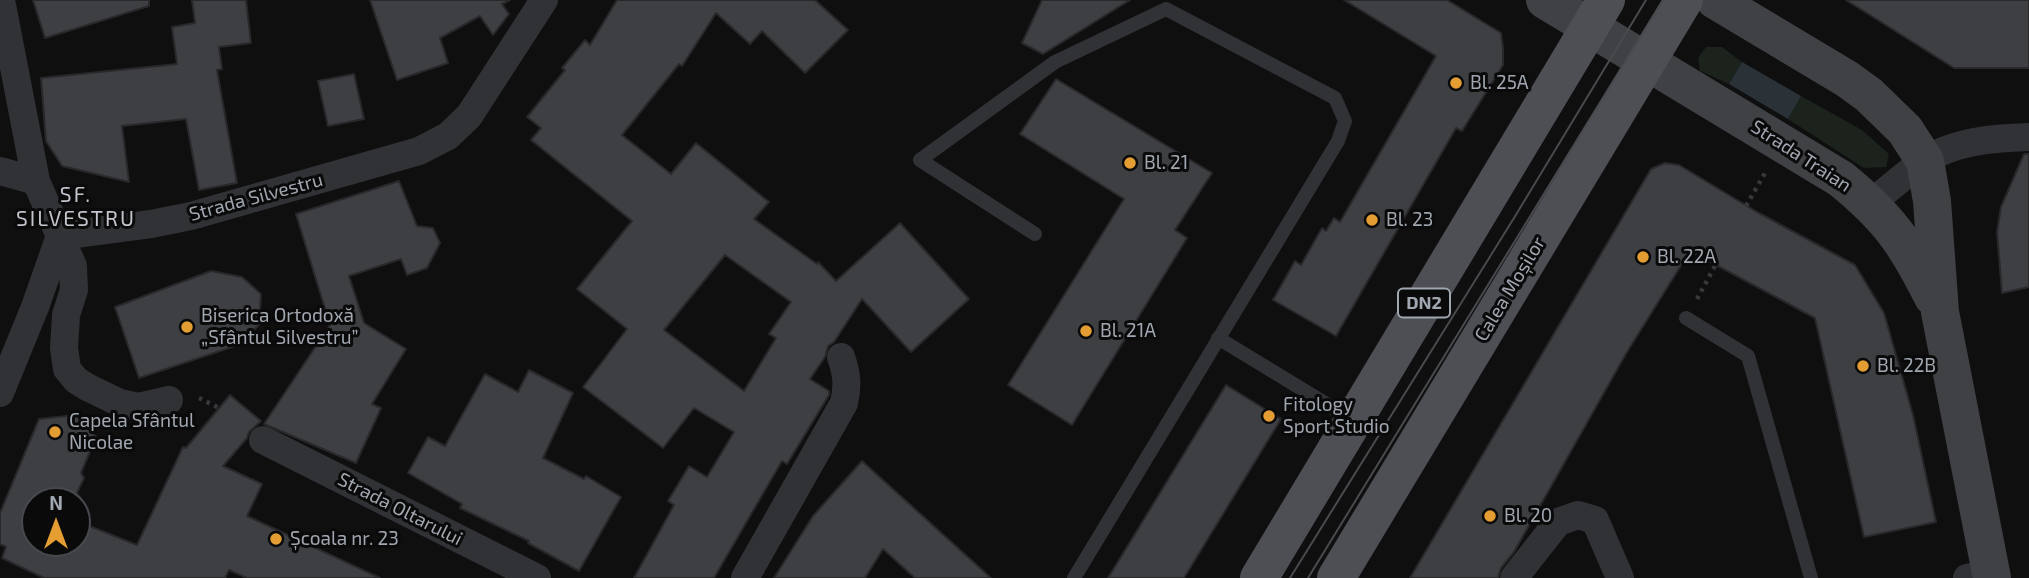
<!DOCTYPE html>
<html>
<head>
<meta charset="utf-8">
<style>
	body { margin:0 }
	#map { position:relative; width:2029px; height:578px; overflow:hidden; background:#0f0f10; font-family:"Exo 2",sans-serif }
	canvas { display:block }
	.north { position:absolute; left:21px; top:487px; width:70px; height:70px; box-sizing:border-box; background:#0a0a0b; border:2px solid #46494d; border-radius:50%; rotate:0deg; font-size:19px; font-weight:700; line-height:28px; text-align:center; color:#a1a7b0 }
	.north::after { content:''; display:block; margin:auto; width:24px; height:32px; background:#e49d33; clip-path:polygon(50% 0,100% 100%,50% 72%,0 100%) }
</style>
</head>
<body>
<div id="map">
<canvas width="2029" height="578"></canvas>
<div class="north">N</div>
</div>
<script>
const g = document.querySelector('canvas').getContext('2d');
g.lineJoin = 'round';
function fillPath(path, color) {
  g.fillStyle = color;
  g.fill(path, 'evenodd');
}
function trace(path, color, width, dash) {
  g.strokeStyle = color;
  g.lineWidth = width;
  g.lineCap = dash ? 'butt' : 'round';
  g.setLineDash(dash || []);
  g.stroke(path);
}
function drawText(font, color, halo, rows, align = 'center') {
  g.font = font + ' "Exo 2",sans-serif';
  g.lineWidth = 6;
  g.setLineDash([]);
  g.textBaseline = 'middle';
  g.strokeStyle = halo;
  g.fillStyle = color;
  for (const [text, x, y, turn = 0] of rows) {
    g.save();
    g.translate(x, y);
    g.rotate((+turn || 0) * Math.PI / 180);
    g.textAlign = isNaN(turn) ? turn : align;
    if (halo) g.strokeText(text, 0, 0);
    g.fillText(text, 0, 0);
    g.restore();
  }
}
const green = new Path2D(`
	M1706 47H1722L1742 62 1729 84 1700 71 1698 58Z
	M1801 96 1862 130 1889 154 1886 167 1864 168 1788 119Z`);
const water = new Path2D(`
	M1742 62 1801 96 1788 119 1729 84Z`);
const building = new Path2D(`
	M33 0H149V6L45 38Z
	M192 0H246L251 43 219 47 222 69 217 70 237 183 199 190 186 119 122 126 129 182 62 166 46 141 41 78 177 64 172 27 195 23Z
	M370 0H510L502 4 509 14 493 35 480 16 440 38 448 63 397 80Z
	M617 0H815L848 30 805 73 762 31 750 44 716 13 682 66 679 64 622 135 671 174 696 143 769 202 754 219 817 264 818 262 836 281 900 223 969 299 911 352 862 299 834 342 828 346 825 357 810 379 829 391V395L787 464 782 461 714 578H634L674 505 668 501 689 466 707 477 734 432 694 408 663 448 583 387 627 329 577 289 632 221 531 140 541 128 527 117 565 70 562 68 585 40 590 45ZM725 255 791 302 769 334 776 338 744 391 664 330Z
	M1042 0H1130L1043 54 1022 43Z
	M1344 0H1447L1501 33 1503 48V65L1462 131 1456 128 1336 336 1273 300 1295 261 1301 265 1322 228 1326 231 1334 218 1340 222 1436 56Z
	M1846 0H2029V68H1954Z
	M354 74 364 119 328 126 318 81Z
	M1056 79 1212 173 1175 230 1187 238 1072 425 1008 385 1124 199 1020 134Z
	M2024 154H2029V287L2002 293 1997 232 2001 207Z
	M1665 163 1679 165 1757 212 1855 265 1884 313 1913 415 1936 522 1864 537 1815 318 1690 251 1627 352 1514 552 1501 568 1498 578H1410L1651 169Z
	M399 181 417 226 433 228 440 243 427 268 407 275 401 259 349 276 364 323 406 349 372 404 381 408 356 463 264 424 330 325 296 214Z
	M211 271 242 277 261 294 259 325 238 345 139 378 115 307Z
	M529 370 573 393 543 458 584 479 586 476 621 497 579 571 528 543 529 541 460 508 462 504 408 473 428 437 445 446 485 374 518 392Z
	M1226 385 1281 419 1184 578H1108Z
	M230 395 261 421 249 432 247 438 223 466 262 484 247 516 380 578H247L229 570 225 578H44L2 558 6 547 0 544V513L39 419 76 415 96 437 81 473 84 478 77 493 81 499 77 509V501H35V543H77V521L137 545 183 447 186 448Z
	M862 461 991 578H915L883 549 865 578H774L813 516Z`);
const path = new Path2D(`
	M1746 206 1765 173
	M1697 299 1716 264
	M199 398 219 408`);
const lane = new Path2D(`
	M1035 234 920 160 1055 62 1166 9 1335 98 1345 121 1338 141 1074 578
	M1686 318 1748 356 1811 578
	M1218 338 1351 419`);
const street = new Path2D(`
	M1 0 36 181 73 266 74 290 66 315 64 348 67 369 76 380 87 387 120 403 139 407 169 400
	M0 171 36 181
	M1871 203C1888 190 1905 174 1923 162 1953 141 1994 138 2029 137
	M60 236 151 224 191 216 419 151 448 136 469 116 544 0
	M0 393 35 307 60 236
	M263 440 537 578
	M745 578 844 403C848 386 847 374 841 357
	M1514 578 1558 522 1578 515 1595 520 1620 578
	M1967 578 1991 573`);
const secondary = new Path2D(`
	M1545 0 1841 179C1889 218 1906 243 1933 297
	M1715 0 1847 79 1869 95 1905 130 1925 161 1932 201 1940 312 1992 578`);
const primary = new Path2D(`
	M1259 578 1606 0
	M1336 578 1684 0`);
const tram = new Path2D(`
	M1290 578 1514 218 1646 0
	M1308 578 1663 0`);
const markers = [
	[1456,83,7,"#e49d33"],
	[1130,163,7,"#e49d33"],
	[1372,220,7,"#e49d33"],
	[1643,257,7,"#e49d33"],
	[187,327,7,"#e49d33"],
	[1086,331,7,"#e49d33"],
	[1863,366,7,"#e49d33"],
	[1269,416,7,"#e49d33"],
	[55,432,7,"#e49d33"],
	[1490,516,7,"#e49d33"],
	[276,539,7,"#e49d33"]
];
const shields = [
	[1424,303,52]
];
const shieldNames = [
	["DN2",1424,303]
];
const poiNames = [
	["Bl. 25A",1470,83],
	["Bl. 21",1144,163],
	["Bl. 23",1386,220],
	["Bl. 22A",1657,257],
	["Biserica Ortodoxă",201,316],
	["„Sfântul Silvestru”",201,338],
	["Bl. 21A",1100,331],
	["Bl. 22B",1877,366],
	["Fitology",1283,405],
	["Sport Studio",1283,427],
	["Capela Sfântul",69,421],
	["Nicolae",69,443],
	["Bl. 20",1504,516],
	["Școala nr. 23",290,539]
];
const streetNames = [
	["Strada Traian",1801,156,33],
	["Strada Silvestru",256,197,-15],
	["Calea Moșilor",1510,289,-59],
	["Strada Oltarului",400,509,27]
];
const neighbourhoodNames = [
	["SF.",76,195],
	["SILVESTRU",76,219]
];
fillPath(green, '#1c231c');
fillPath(water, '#2a3238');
fillPath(building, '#3e3f43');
trace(building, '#29292c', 2);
trace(path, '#37383c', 4.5, [3.5, 5]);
trace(lane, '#303235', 14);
trace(street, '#303235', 28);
trace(secondary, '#3f4145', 38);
trace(primary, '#4d4f54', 38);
trace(tram, '#484a4e', 2);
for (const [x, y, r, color] of markers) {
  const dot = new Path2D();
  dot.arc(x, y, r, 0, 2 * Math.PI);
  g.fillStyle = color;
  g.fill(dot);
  trace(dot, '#0a0a0b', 2.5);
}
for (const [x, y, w] of shields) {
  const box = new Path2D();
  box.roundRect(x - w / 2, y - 14.5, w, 29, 5);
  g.fillStyle = '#0a0a0b';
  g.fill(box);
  trace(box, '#a1a7b0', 2);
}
drawText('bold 18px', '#a1a7b0', null, shieldNames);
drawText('19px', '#a1a7b0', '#0a0a0b', poiNames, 'left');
drawText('19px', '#a1a7b0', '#0a0a0b', streetNames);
g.letterSpacing = '2px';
drawText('21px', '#c2c5cd', '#0a0a0b', neighbourhoodNames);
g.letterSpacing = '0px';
</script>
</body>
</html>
